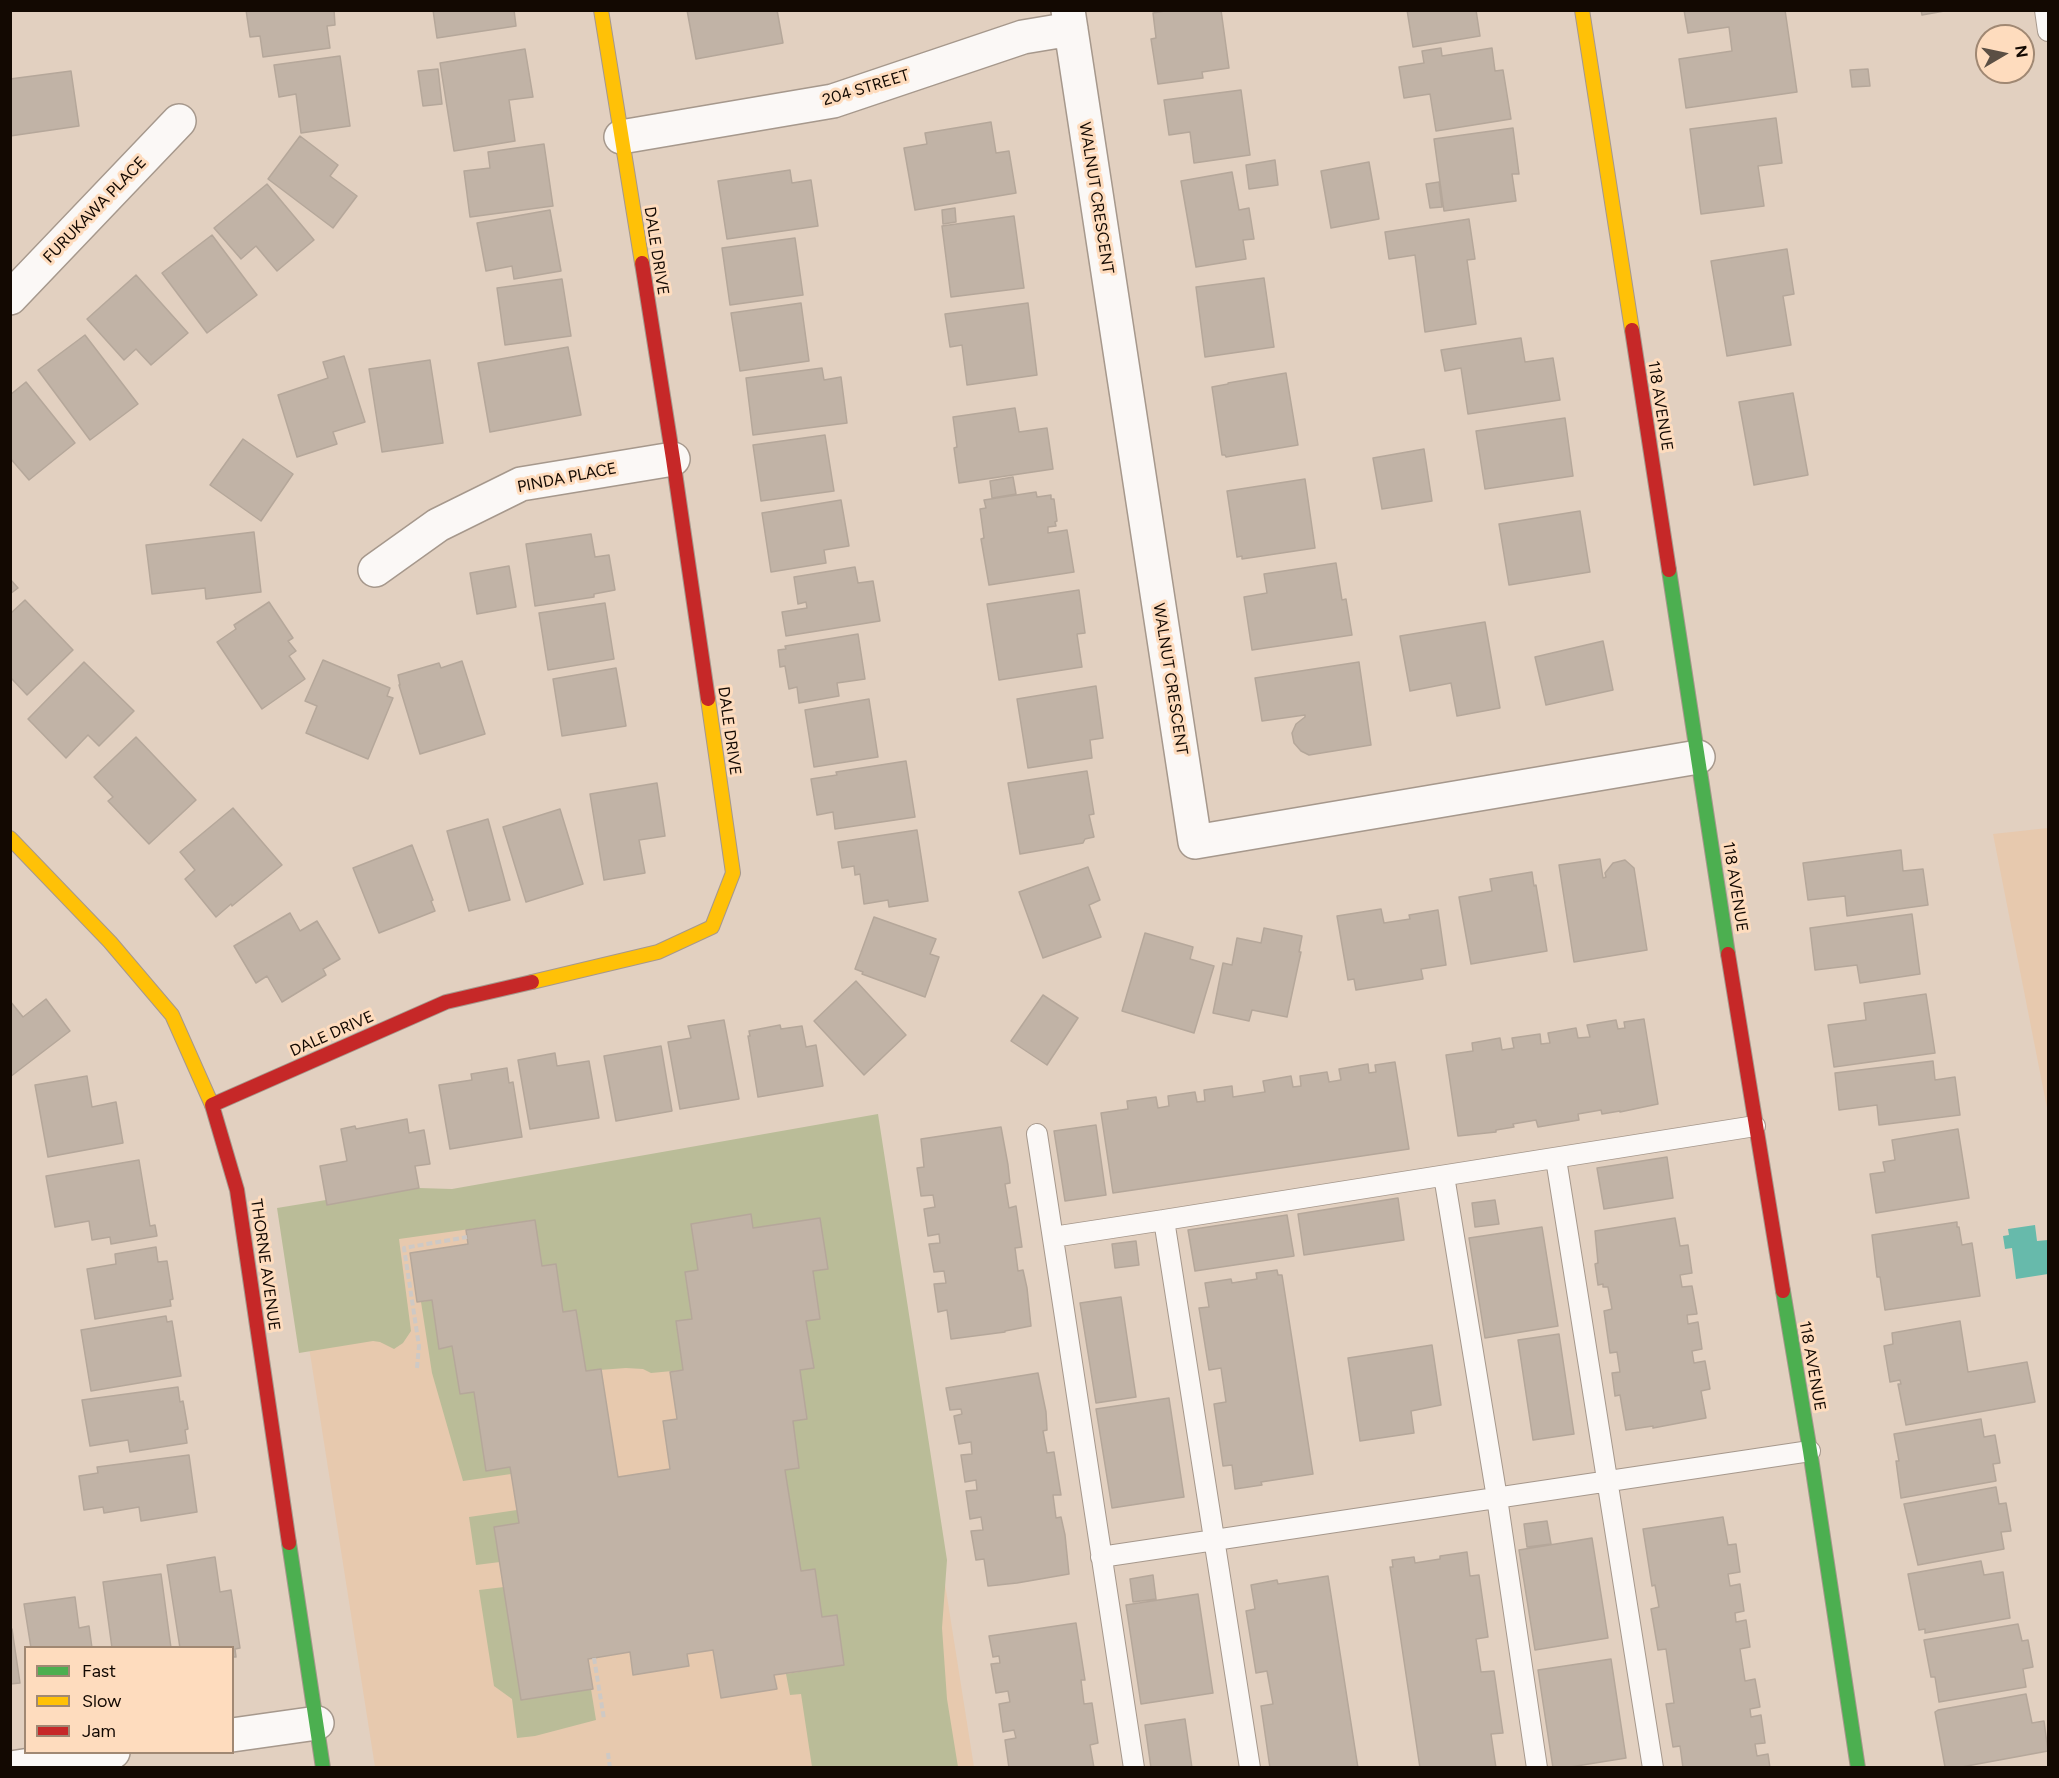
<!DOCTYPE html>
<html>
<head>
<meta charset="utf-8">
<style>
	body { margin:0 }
	#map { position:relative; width:2059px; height:1778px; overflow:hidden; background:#e2d0c0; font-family:Figtree,sans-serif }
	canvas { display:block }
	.frame { position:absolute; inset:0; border:12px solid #130902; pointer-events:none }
	.legend { position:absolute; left:24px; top:1646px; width:210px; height:108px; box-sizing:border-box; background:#fedcbe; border:2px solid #a08873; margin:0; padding:8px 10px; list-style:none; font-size:18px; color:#130902 }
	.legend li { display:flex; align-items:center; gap:12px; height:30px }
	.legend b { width:30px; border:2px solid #a08873 }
	.north { position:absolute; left:1975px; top:24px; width:60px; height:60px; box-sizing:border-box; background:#fedcbe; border:2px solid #a08873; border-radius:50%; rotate:81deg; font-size:16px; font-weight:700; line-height:24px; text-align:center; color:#130902 }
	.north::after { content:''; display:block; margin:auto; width:21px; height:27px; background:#5b4f44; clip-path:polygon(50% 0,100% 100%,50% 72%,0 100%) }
</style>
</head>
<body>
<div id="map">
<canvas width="2059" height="1778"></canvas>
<div class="frame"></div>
<ul class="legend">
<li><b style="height:8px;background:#4caf50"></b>Fast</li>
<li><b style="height:8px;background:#ffc107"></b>Slow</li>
<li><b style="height:8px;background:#c62828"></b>Jam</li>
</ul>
<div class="north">N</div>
</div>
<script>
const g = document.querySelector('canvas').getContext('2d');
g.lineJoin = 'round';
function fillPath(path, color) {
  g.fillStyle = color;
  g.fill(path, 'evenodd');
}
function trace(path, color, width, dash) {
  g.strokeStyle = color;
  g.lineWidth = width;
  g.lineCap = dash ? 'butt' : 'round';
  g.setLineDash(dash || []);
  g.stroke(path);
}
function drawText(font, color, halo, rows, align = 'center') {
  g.font = font + ' Figtree,sans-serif';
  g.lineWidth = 6;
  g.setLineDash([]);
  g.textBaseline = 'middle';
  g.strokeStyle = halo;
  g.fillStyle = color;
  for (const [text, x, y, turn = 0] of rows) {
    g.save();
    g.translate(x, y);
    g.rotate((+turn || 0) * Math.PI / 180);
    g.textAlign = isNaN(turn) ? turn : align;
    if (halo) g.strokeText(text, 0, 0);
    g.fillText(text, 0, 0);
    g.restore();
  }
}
const built = new Path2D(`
	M2048 828V1113L1993 834Z
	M873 1129 974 1767H375L289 1220Z`);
const green = new Path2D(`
	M878 1114 947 1560 942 1628 947 1699 958 1767H812L801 1694 790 1695 786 1674 843 1665 837 1615 822 1617 815 1569 801 1571 785 1470 799 1467 793 1421 800 1370 814 1368 806 1321 820 1319 813 1271 827 1269 820 1218 753 1228 751 1214 691 1224 698 1270 685 1273 692 1319 676 1322 683 1370 651 1373 643 1369 626 1368 586 1371 576 1310 563 1312 542 1266 534 1220 399 1239 411 1331 403 1343 394 1349 380 1342 373 1341 299 1353 277 1208 326 1200 328 1204 419 1188 452 1189Z
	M432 1300 439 1348 452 1346 460 1394 474 1392 487 1471 510 1467 511 1474 463 1481 432 1373 421 1302Z
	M517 1510 519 1523 494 1527 500 1562 476 1565 469 1517Z
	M504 1587 591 1689 596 1720 535 1736 517 1738 512 1699 494 1686 479 1590Z`);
const water = new Path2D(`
	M2035 1225 2037 1241 2048 1240V1274L2016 1279 2012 1248 2005 1249 2003 1236 2009 1235 2008 1229Z`);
const building = new Path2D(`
	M246 10H334L335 25 327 26 330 48 263 57 260 36 250 37Z
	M433 10H514L516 26 437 38Z
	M687 10H777L783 43 696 59Z
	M1171 10H1221L1229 68 1202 72 1203 78 1158 84 1151 39 1156 38 1153 13Z
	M1407 10H1476L1480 36 1413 47Z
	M1684 10H1785L1797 92 1686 108 1679 59 1732 51 1729 27 1688 33Z
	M1921 10H1950L1922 15Z
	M1441 48 1442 56 1492 48 1495 71 1503 70 1511 119 1436 131 1430 94 1404 98 1399 67 1424 63 1422 51Z
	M525 49 533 97 509 100 515 141 454 151 440 63Z
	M340 56 350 126 301 133 296 94 279 97 274 65Z
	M438 69 442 104 423 106 418 71Z
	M1868 69 1870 86 1852 87 1850 70Z
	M71 71 79 126 10 136V79Z
	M1241 90 1250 155 1194 163 1190 132 1169 135 1164 100Z
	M1776 118 1782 163 1758 166 1764 206 1701 214 1690 129Z
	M991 122 996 153 1009 151 1016 193 915 210 904 148 927 144 925 133Z
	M1513 128 1519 174H1512L1516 201 1444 211 1434 139Z
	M300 136 338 165 330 176 357 196 333 228 268 179Z
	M544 144 553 206 470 217 464 171 490 168 488 152Z
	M1275 160 1278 185 1249 189 1246 165Z
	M1369 162 1379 219 1331 228 1321 171Z
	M790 170 792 183 811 180 818 226 727 239 718 181Z
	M1232 172 1239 210 1249 208 1254 239 1243 240 1246 259 1196 267 1181 181Z
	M1439 182 1442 207 1430 208 1426 184Z
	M267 184 314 240 277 271 256 246 241 259 214 228Z
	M955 208 956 222 943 224 942 210Z
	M550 210 561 271 514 279 512 266 486 271 477 223Z
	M1014 216 1024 288 951 297 942 226Z
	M1469 219 1475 259 1467 260 1476 324 1425 332 1415 255 1389 259 1385 232Z
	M212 235 257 295 207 333 162 273Z
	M795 238 803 295 730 305 722 248Z
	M1787 249 1794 294 1783 296 1791 345 1727 356 1711 261Z
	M136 275 188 333 151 365 136 349 124 360 87 319Z
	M1264 278 1274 347 1205 357 1196 287Z
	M562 279 571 336 505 345 497 288Z
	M801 303 809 361 740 371 731 313Z
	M1028 303 1037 375 967 385 962 345 950 347 945 314Z
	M85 335 138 404 90 440 38 370Z
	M1521 338 1525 362 1553 358 1560 400 1468 414 1461 368 1445 371 1441 350Z
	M568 347 581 415 490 432 478 363Z
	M344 356 365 422 333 432 337 444 297 457 278 395 328 378 323 362Z
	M430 360 443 443 382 452 369 369Z
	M822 368 824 380 841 377 847 423 753 435 746 378Z
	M1286 373 1298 445 1226 457 1225 455H1222L1212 387 1228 384V383Z
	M26 382 75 443 29 480 10 458V395Z
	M1793 393 1808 475 1754 485 1739 402Z
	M1015 408 1019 432 1047 428 1053 469 959 483 954 448 957 447 953 417Z
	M1565 418 1573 476 1485 489 1476 431Z
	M825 435 834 491 761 501 753 445Z
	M243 439 293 474 261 521 210 485Z
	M1424 449 1432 501 1382 509 1373 458Z
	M1013 477 1016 494 992 498 990 481Z
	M1305 479 1315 548 1242 559V556L1237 557 1227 491Z
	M1036 492 1037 497 1051 495V499H1054L1057 521 1055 522 1056 526 1048 527V533L1067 530 1074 572 989 585 981 539 984 538 980 509 986 508 984 500Z
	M841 500 849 546 824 550 826 563 771 572 762 513Z
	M1580 511 1590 572 1509 585 1499 524Z
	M254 532 261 592 206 599 205 588 152 594 146 545Z
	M591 534 595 557 609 555 615 590 594 594V597L535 606 526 544Z
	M1336 563 1342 600 1346 599 1352 635 1252 650 1244 597 1267 593 1264 574Z
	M509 566 516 607 477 614 470 573Z
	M855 567 858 583 873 581 880 621 786 636 782 612 807 608 806 602 798 604 794 577Z
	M10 579 18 588 10 594Z
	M1079 590 1085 633 1077 634 1082 667 999 680 987 604Z
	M25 600 73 650 27 695 10 677V614Z
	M269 602 293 638 288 641 296 651 289 656 305 679 262 709 217 642 236 629 234 625Z
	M605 603 614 659 548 670 539 613Z
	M1485 622 1500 708 1457 716 1451 683 1410 691 1400 636Z
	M858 634 865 679 837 683 839 696 799 703 797 687 789 689 785 666 780 667 778 650 786 649 785 646Z
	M1603 641 1613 690 1546 705 1535 657Z
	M323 660 390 688 387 696 393 698 368 759 306 733 317 706 305 701Z
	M462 661 485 734 420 754 399 685H400L398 675 439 663 441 668Z
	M84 662 134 711 99 746 88 735 66 758 28 719Z
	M1359 662 1371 745 1309 755 1301 751 1294 743 1292 733 1296 724 1305 717V715L1262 721 1255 678Z
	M616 668 626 726 562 736 553 679Z
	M1096 686 1103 738 1090 740 1092 758 1028 768 1017 699Z
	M869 699 878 757 814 767 805 710Z
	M136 737 196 800 149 844 108 801 113 797 94 777Z
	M906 761 915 817 835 829 833 812 817 815 811 779 837 775 836 772Z
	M1087 771 1094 814 1089 815 1094 837 1085 839 1083 843 1020 854 1008 783Z
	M657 783 665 836 639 840 645 873 604 880 590 794Z
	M233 808 282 865 232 906 231 904 216 917 185 879 195 870 180 852Z
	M560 809 583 884 526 902 503 827Z
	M488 819 510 900 469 911 447 831Z
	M917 830 928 901 889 907 888 900 864 904 860 874 855 875 854 866 842 868 838 842Z
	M412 845 433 900 431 901 435 911 379 933 353 868Z
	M1901 850 1903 871 1923 869 1928 905 1847 916 1845 896 1808 900 1803 863Z
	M1600 859 1603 878 1606 877 1605 873 1613 863 1625 860 1634 868 1647 950 1574 962 1559 865Z
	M1088 867 1100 900 1089 905 1101 937 1043 958 1019 892Z
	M1532 872 1534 886 1536 885 1547 951 1471 964 1459 897 1492 891 1490 879Z
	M1381 909 1384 923 1410 919 1409 915 1438 910 1446 965 1421 969 1423 979 1356 990 1354 979 1348 980 1337 916Z
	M290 913 300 931 317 921 340 959 323 969 326 975 282 1002 267 976 256 983 234 946Z
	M1912 914 1920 974 1860 983 1857 965 1815 970 1810 928Z
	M874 917 936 939 930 954 939 957 925 997 862 974 863 972 855 969Z
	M1264 928 1302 936 1299 952H1301L1287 1017 1252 1010 1249 1021 1213 1013 1223 963 1232 965 1237 938 1261 943Z
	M1145 933 1193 947 1190 959 1214 966 1194 1033 1122 1011Z
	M856 981 906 1035 864 1075 814 1021Z
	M1926 994 1935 1053 1834 1067 1828 1025 1866 1020 1864 1003Z
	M1043 995 1078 1018 1047 1065 1011 1041Z
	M46 999 70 1031 10 1077V1001L23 1017Z
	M1644 1019 1658 1104 1620 1112V1111L1602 1114 1601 1110 1578 1114 1579 1120 1538 1127 1536 1120 1513 1124 1514 1127 1496 1130V1132L1458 1136 1446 1055 1473 1051 1472 1043 1500 1038 1502 1050 1514 1048 1512 1038 1540 1034 1541 1044 1550 1043 1548 1033 1576 1028 1578 1038 1590 1037 1587 1025 1616 1020 1618 1029 1625 1028 1624 1022Z
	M724 1020 739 1099 680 1109 668 1042 691 1038 688 1026Z
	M780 1025 781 1029 802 1026 806 1047 816 1045 823 1086 758 1097 748 1036H750L749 1031Z
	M661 1046 672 1111 616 1121 604 1056Z
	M555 1053 557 1066 589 1061 599 1118 530 1129 518 1060Z
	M1933 1061 1935 1080 1955 1077 1960 1115 1879 1125 1877 1105 1839 1110 1835 1073Z
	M1395 1062 1409 1149 1113 1193 1101 1113 1128 1109 1127 1101 1156 1097 1158 1108 1169 1106 1168 1096 1195 1092 1197 1102 1205 1101 1204 1090 1232 1086 1233 1097 1265 1092 1263 1081 1291 1076 1293 1087 1301 1086 1300 1076 1327 1072 1329 1082 1341 1080 1339 1069 1368 1064 1369 1073 1376 1072 1375 1065Z
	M507 1068 509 1083 513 1082 522 1137 450 1149 439 1085 472 1080 471 1074Z
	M87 1076 92 1107 116 1102 123 1143 48 1157 35 1085Z
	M407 1119 409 1133 424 1130 430 1164 415 1166 419 1188 327 1205 320 1166 347 1161 341 1129 355 1126 356 1129Z
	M1096 1125 1106 1195 1065 1201 1054 1131Z
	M1001 1127 1008 1165 1010 1183 1005 1184 1009 1208 1016 1206 1022 1247 1015 1248 1018 1271 1023 1270 1027 1288 1031 1326 1005 1331V1332L951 1339 947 1310 938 1312 934 1284 946 1283 944 1271 934 1272 929 1244 940 1243 939 1234 928 1236 924 1209 935 1207 933 1195 921 1196 917 1168 924 1167 921 1139Z
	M1958 1129 1969 1198 1876 1213 1870 1174 1885 1172 1883 1162 1895 1160 1892 1140Z
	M1667 1157 1673 1198 1604 1209 1597 1168Z
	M139 1160 150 1226 155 1225 157 1236 111 1244 110 1237 92 1240 89 1221 55 1227 46 1176Z
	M1398 1198 1404 1240 1304 1255 1298 1214Z
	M1495 1200 1499 1224 1475 1227 1472 1203Z
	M751 1214 753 1228 820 1218 828 1269 813 1271 820 1319 806 1321 814 1368 800 1370 807 1419 793 1421 799 1468 785 1470 801 1571 815 1569 822 1617 837 1615 844 1665 774 1675 777 1689 721 1698 713 1650 687 1654 689 1666 633 1675 630 1652 588 1659 593 1689 521 1700 494 1527 519 1523 510 1467 486 1471 474 1392 460 1394 452 1346 439 1349 432 1300 417 1302 410 1253 468 1244 466 1230 535 1220 542 1266 556 1264 563 1312 576 1310 586 1371 601 1369 618 1477 670 1469 663 1421 677 1419 670 1372 683 1370 676 1321 692 1319 685 1272 698 1270 691 1224Z
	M1287 1215 1294 1256 1195 1271 1188 1230Z
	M1675 1218 1680 1246 1688 1245 1692 1273 1680 1275 1682 1287 1692 1286 1697 1314 1687 1315 1688 1324 1698 1322 1702 1349 1692 1351 1694 1363 1705 1361 1710 1389 1701 1391 1706 1418 1653 1428V1426L1626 1430 1620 1395 1615 1396 1612 1373 1620 1372 1617 1352 1610 1353 1604 1311 1612 1309 1608 1287H1603V1284L1598 1285 1595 1264 1598 1263 1595 1231Z
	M1957 1222V1227H1959L1962 1245 1972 1243 1980 1296 1885 1310 1880 1277H1877L1872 1235Z
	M1542 1227 1558 1326 1485 1338 1469 1238Z
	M1136 1241 1139 1265 1115 1268 1112 1244Z
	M156 1247 158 1262 167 1261 173 1299 170 1300 171 1306 95 1319 87 1269 116 1264 115 1254Z
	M1277 1270 1278 1275H1282L1313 1474 1261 1482 1262 1485 1235 1489 1232 1465 1223 1466 1214 1404 1226 1402 1221 1368 1209 1370 1199 1308 1209 1307 1205 1283 1231 1279 1232 1283 1257 1279 1256 1273Z
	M1121 1297 1136 1397 1096 1403 1080 1303Z
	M166 1316 167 1322 172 1321 181 1376 91 1391 81 1330Z
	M1960 1321 1968 1372 2027 1362 2035 1402 1906 1425 1898 1384H1901L1900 1380 1890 1382 1884 1346 1893 1344 1892 1333Z
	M1559 1334 1574 1434 1533 1440 1518 1340Z
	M1432 1345 1441 1405 1411 1411 1414 1433 1360 1441 1348 1358Z
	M1038 1373 1046 1412 1047 1430 1043 1431 1047 1453 1054 1452 1061 1495H1053L1056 1518 1061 1517 1065 1535 1069 1574 1017 1583 988 1586 984 1559 976 1560 971 1531 983 1530 981 1517 970 1519 966 1491 977 1490 976 1480 965 1482 961 1455 972 1454 971 1442 959 1444 954 1416 962 1414 961 1409 950 1410 946 1388Z
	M178 1387 180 1402 183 1401 188 1429 185 1430 187 1443 130 1452 128 1440 90 1446 82 1400Z
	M1169 1398 1184 1497 1112 1508 1096 1409Z
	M1981 1419 1984 1437 1995 1435 2000 1463 1993 1464 1996 1481 1901 1498 1896 1461H1899L1894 1434Z
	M189 1455 197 1512 141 1521 139 1507 104 1513 103 1507 84 1510 79 1476 98 1473 97 1467Z
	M1996 1487 1999 1504 2006 1503 2011 1531 2001 1532 2004 1549 1918 1565 1904 1504Z
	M1723 1517 1728 1545 1736 1544 1740 1572 1728 1574 1730 1586 1740 1584 1744 1611 1735 1613 1736 1622 1746 1620 1750 1647 1740 1649 1745 1681 1755 1679 1760 1707 1750 1709 1751 1717 1761 1715 1765 1743 1755 1744 1757 1756 1768 1754 1770 1768H1683L1680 1746 1673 1747 1666 1704 1674 1703 1666 1649 1658 1650 1651 1609 1659 1607 1655 1585 1652 1586 1643 1529Z
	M1547 1521 1551 1544 1527 1547 1524 1524Z
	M1592 1538 1608 1638 1535 1650 1519 1550Z
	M1467 1552 1470 1576 1479 1575 1488 1637 1476 1639 1481 1672 1494 1671 1503 1733 1491 1734 1496 1768H1420L1390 1567H1393L1392 1560 1414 1557 1415 1563 1440 1559V1556Z
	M215 1557 220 1592 231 1590 240 1648 235 1649 236 1657H232V1648H180L167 1565Z
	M1981 1561 1984 1575 2003 1572 2010 1618 1925 1633V1629L1919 1630 1908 1574Z
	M161 1574 171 1648H112L103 1582Z
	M1153 1575 1156 1599 1133 1602 1130 1579Z
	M1328 1576 1358 1768H1270L1261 1706 1273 1704 1267 1671 1256 1673 1246 1611 1255 1609 1251 1585 1277 1580 1278 1584Z
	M1198 1594 1213 1693 1141 1704 1126 1605Z
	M75 1597 79 1628 89 1626 92 1648H31L24 1604Z
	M1076 1623 1085 1680H1081L1084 1704 1092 1703 1098 1743 1090 1745 1094 1768H1009L1005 1740 1016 1738 1014 1730 1003 1732 999 1704 1010 1702 1008 1691 996 1693 991 1664 1000 1663 999 1656 993 1657 989 1636Z
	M2018 1624 2022 1641 2028 1640 2033 1667 2023 1669 2026 1687 1939 1702 1935 1677H1931L1924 1640Z
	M10 1629H12L20 1683 10 1684Z
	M1611 1659 1626 1758 1564 1768H1553L1538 1670Z
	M2026 1694 2032 1723 2044 1721 2048 1751 1956 1768 1945 1767 1935 1712 1938 1710Z
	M1185 1719 1192 1768H1151L1145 1725Z`);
const path = new Path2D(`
	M417 1368 419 1346 404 1248 467 1237
	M594 1658 604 1719
	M608 1753 610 1768`);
const lane = new Path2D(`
	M2045 10 2048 31
	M1037 1134 1134 1768
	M1556 1159 1653 1768
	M1444 1176 1497 1498 1537 1768
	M1053 1237 1164 1220
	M1101 1557 1810 1451
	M1250 1768 1164 1220 1755 1126`);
const street = new Path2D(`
	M1068 10 1195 842 1698 757
	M621 137 833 101 1023 37 1071 29
	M10 298 179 121
	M375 570 438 525 521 484 673 459
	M232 1735 317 1723
	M11 1768 113 1752`);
const fast = new Path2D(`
	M1669 570 1728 954
	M1783 1291 1810 1451 1858 1768
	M289 1543 323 1768`);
const slow = new Path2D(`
	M601 10 642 263
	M1582 10 1632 330
	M10 838 110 942 172 1015 212 1105
	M532 982 658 952 712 927 733 873 708 699`);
const jam = new Path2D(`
	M642 263 673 459 708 699
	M1632 330 1669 570
	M1728 954 1783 1291
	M212 1105 237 1190 289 1543
	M212 1105 446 1002 532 982`);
const streetNames = [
	["204 STREET",866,88,-17],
	["WALNUT CRESCENT",1096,198,81],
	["FURUKAWA PLACE",95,210,-46],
	["DALE DRIVE",656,251,81],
	["118 AVENUE",1660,406,81],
	["PINDA PLACE",567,478,-11],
	["WALNUT CRESCENT",1170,679,81],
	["DALE DRIVE",729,731,82],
	["118 AVENUE",1735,887,81],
	["DALE DRIVE",332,1034,-24],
	["THORNE AVENUE",265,1265,82],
	["118 AVENUE",1812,1366,80]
];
fillPath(built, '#e7c9ae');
fillPath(green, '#babc98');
fillPath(water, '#67baab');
fillPath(building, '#c1b3a6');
trace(building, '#b5a79a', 1.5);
trace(lane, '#a6988c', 22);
trace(street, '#a6988c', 36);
trace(fast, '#a6988c', 16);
trace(slow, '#a6988c', 16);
trace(jam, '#a6988c', 16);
trace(path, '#cec9c5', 4, [6, 3]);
trace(lane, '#fbf8f6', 20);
trace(street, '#fbf8f6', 33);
trace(fast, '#4caf50', 14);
trace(slow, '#ffc107', 14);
trace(jam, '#c62828', 14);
drawText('16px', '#130902', '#fedcbe', streetNames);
</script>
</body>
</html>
